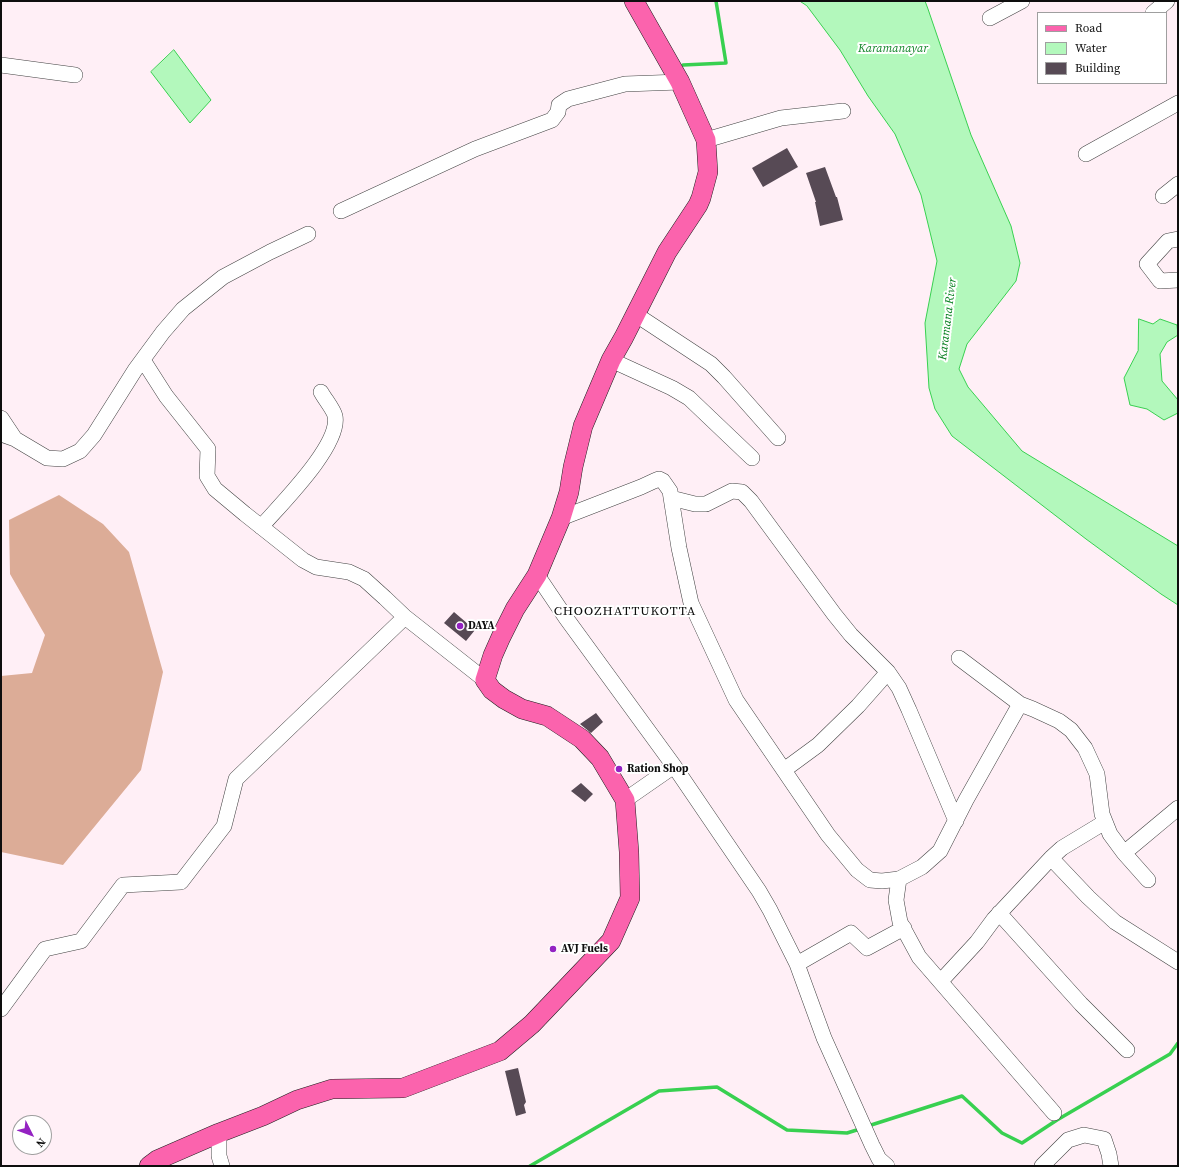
<!DOCTYPE html>
<html>
<head>
<meta charset="utf-8">
<style>
	body { margin:0 }
	#map { position:relative; width:1179px; height:1167px; overflow:hidden; background:#ffeff6; font-family:"Source Serif 4",serif }
	canvas { display:block }
	.frame { position:absolute; inset:0; border:2px solid #0e0e0e; pointer-events:none }
	.legend { position:absolute; left:1037px; top:12px; width:130px; height:72px; box-sizing:border-box; background:#fff; border:1px solid #9f9f9f; margin:0; padding:5px 7px; list-style:none; font-size:12px; color:#0e0e0e }
	.legend li { display:flex; align-items:center; gap:8px; height:20px }
	.legend b { width:20px; border:1px solid #9f9f9f }
	.north { position:absolute; left:12px; top:1115px; width:40px; height:40px; box-sizing:border-box; background:#fff; border:1px solid #9f9f9f; border-radius:50%; rotate:132deg; font-size:11px; font-weight:700; line-height:16px; text-align:center; color:#0e0e0e }
	.north::after { content:''; display:block; margin:auto; width:14px; height:18px; background:#9422c2; clip-path:polygon(50% 0,100% 100%,50% 72%,0 100%) }
</style>
</head>
<body>
<div id="map">
<canvas width="1179" height="1167"></canvas>
<div class="frame"></div>
<ul class="legend">
<li><b style="height:5px;background:#fb63ad"></b>Road</li>
<li><b style="height:11px;background:#b3f8bc"></b>Water</li>
<li><b style="height:11px;background:#574a55"></b>Building</li>
</ul>
<div class="north">N</div>
</div>
<script>
const g = document.querySelector('canvas').getContext('2d');
g.lineJoin = 'round';
function fillPath(path, color) {
  g.fillStyle = color;
  g.fill(path, 'evenodd');
}
function trace(path, color, width, dash) {
  g.strokeStyle = color;
  g.lineWidth = width;
  g.lineCap = dash ? 'butt' : 'round';
  g.setLineDash(dash || []);
  g.stroke(path);
}
function drawText(font, color, halo, rows, align = 'center') {
  g.font = font + ' "Source Serif 4",serif';
  g.lineWidth = 4;
  g.setLineDash([]);
  g.textBaseline = 'middle';
  g.strokeStyle = halo;
  g.fillStyle = color;
  for (const [text, x, y, turn = 0] of rows) {
    g.save();
    g.translate(x, y);
    g.rotate((+turn || 0) * Math.PI / 180);
    g.textAlign = isNaN(turn) ? turn : align;
    if (halo) g.strokeText(text, 0, 0);
    g.fillText(text, 0, 0);
    g.restore();
  }
}
const forest = new Path2D(`
	M59 495 103 524 129 552 163 672 141 770 63 865 1 852V676L32 673 45 635 10 574 9 520Z`);
const water = new Path2D(`
	M800 1H925L928 9 971 135 1011 226 1020 263 1016 281 967 344 959 369 968 387 1022 451 1178 546V605L1161 594 1086 539 952 436 935 409 929 388 925 323 937 261 921 195 895 134 868 96 840 50 807 6Z
	M174 50 211 100 190 123 151 72Z
	M1139 319 1153 324 1160 319 1177 325 1178 335 1167 342 1160 354 1162 381 1178 400V413L1164 420 1147 409 1130 405 1124 378 1138 351Z`);
const stream = new Path2D(`
	M683 65 726 63 716 1
	M868 1126 962 1096 1002 1133 1022 1143 1057 1120 1170 1054 1178 1043
	M530 1166 659 1091 717 1087 787 1130 847 1133 860 1129`);
const building = new Path2D(`
	M787 148 798 167 763 187 752 168Z
	M825 167 836 197H837L843 220 820 226 815 202H816L806 173Z
	M454 612 475 630 466 641 444 623Z
	M596 713 603 722 591 733 580 724Z
	M581 783 593 794 585 802 571 791Z
	M518 1068 526 1102 524 1105 526 1113 516 1116 505 1071Z`);
const minor = new Path2D(`
	M1153 13 1167 1
	M990 18 1022 1
	M1 65 75 75
	M706 140 781 118 843 111
	M1086 154 1178 103
	M1163 196 1178 184
	M341 211 475 149 552 120 558 112 559 105 568 99 625 84 680 82
	M1178 239 1168 241 1147 264 1160 281 1178 280
	M635 314 711 364 724 377 778 438
	M143 360 166 396 208 449 207 476 215 489 245 514 303 560 316 567 349 572 364 579 385 598 405 617 485 680
	M611 360 672 388 689 398 752 458
	M1 418 15 439
	M1 434 15 439 47 458 63 459 80 451 94 435 135 370 163 332 183 309 223 277 270 252 308 234
	M671 498 695 504H706L732 491 742 492 751 501 834 614 851 635 888 672 899 688 909 710 956 821
	M561 518 641 487 654 481 659 479 663 481 670 491 679 548 691 603 736 700 828 835 857 870 870 880 882 881 899 879 922 867 940 851 966 800 1020 704
	M261 527C280 505 341 445 335 416 334 410 324 398 321 392
	M537 575 566 618 674 766
	M959 658 1020 704 1033 709 1059 721 1071 730 1085 748 1097 774 1102 814 1110 834 1124 853 1148 880
	M784 770 818 745 858 706 888 672
	M625 800 674 766 759 891 770 910 797 964 824 1038 872 1145 879 1159 887 1166
	M1124 853 1178 808
	M1051 858 1088 897 1115 922 1178 962
	M899 879 896 900 900 922 919 957 1054 1113
	M999 913 1081 1004 1127 1050
	M797 964 851 933 867 948 904 928
	M941 981 977 942 994 919 1051 858 1062 848 1105 822
	M1 1009 45 949 81 941 123 885 181 882 224 826 236 779 405 617
	M219 1133V1156L222 1166
	M1042 1166 1068 1140 1084 1135 1104 1139 1109 1154 1111 1166`);
const major = new Path2D(`
	M149 1166 157 1160 219 1133 263 1116 297 1100 332 1089 403 1088 500 1051 532 1024 611 941 630 898 629 852 625 800 600 758 582 739 547 716 522 709 504 699 492 690 485 680 493 655 501 637 515 609 537 575 561 518 569 492 573 467 583 426 611 360 624 337 667 252 698 205 701 198 708 172 706 140 680 82 634 1`);
const markers = [
	[460,626,4,"#9422c2"],
	[619,769,4,"#9422c2"],
	[553,949,4,"#9422c2"]
];
const poiNames = [
	["DAYA",468,626],
	["Ration Shop",627,769],
	["AVJ Fuels",561,949]
];
const waterNames = [
	["Karamanayar",893,49],
	["Karamana River",948,319,-83]
];
const quarterNames = [
	["CHOOZHATTUKOTTA",625,612]
];
fillPath(forest, '#dcac97');
fillPath(water, '#b3f8bc');
trace(water, '#38d050', 1);
trace(stream, '#38d050', 3.5);
fillPath(building, '#574a55');
trace(minor, '#414141', 16);
trace(major, '#1f1f1f', 20);
trace(minor, '#fff', 15);
trace(major, '#fb63ad', 19);
for (const [x, y, r, color] of markers) {
  const dot = new Path2D();
  dot.arc(x, y, r, 0, 2 * Math.PI);
  g.fillStyle = color;
  g.fill(dot);
  trace(dot, '#fff', 1.5);
}
drawText('bold 11px', '#0e0e0e', '#fff', poiNames, 'left');
drawText('italic 12px', '#13862a', '#fff', waterNames);
g.letterSpacing = '1px';
drawText('13px', '#0e0e0e', '#fff', quarterNames);
g.letterSpacing = '0px';
</script>
</body>
</html>
